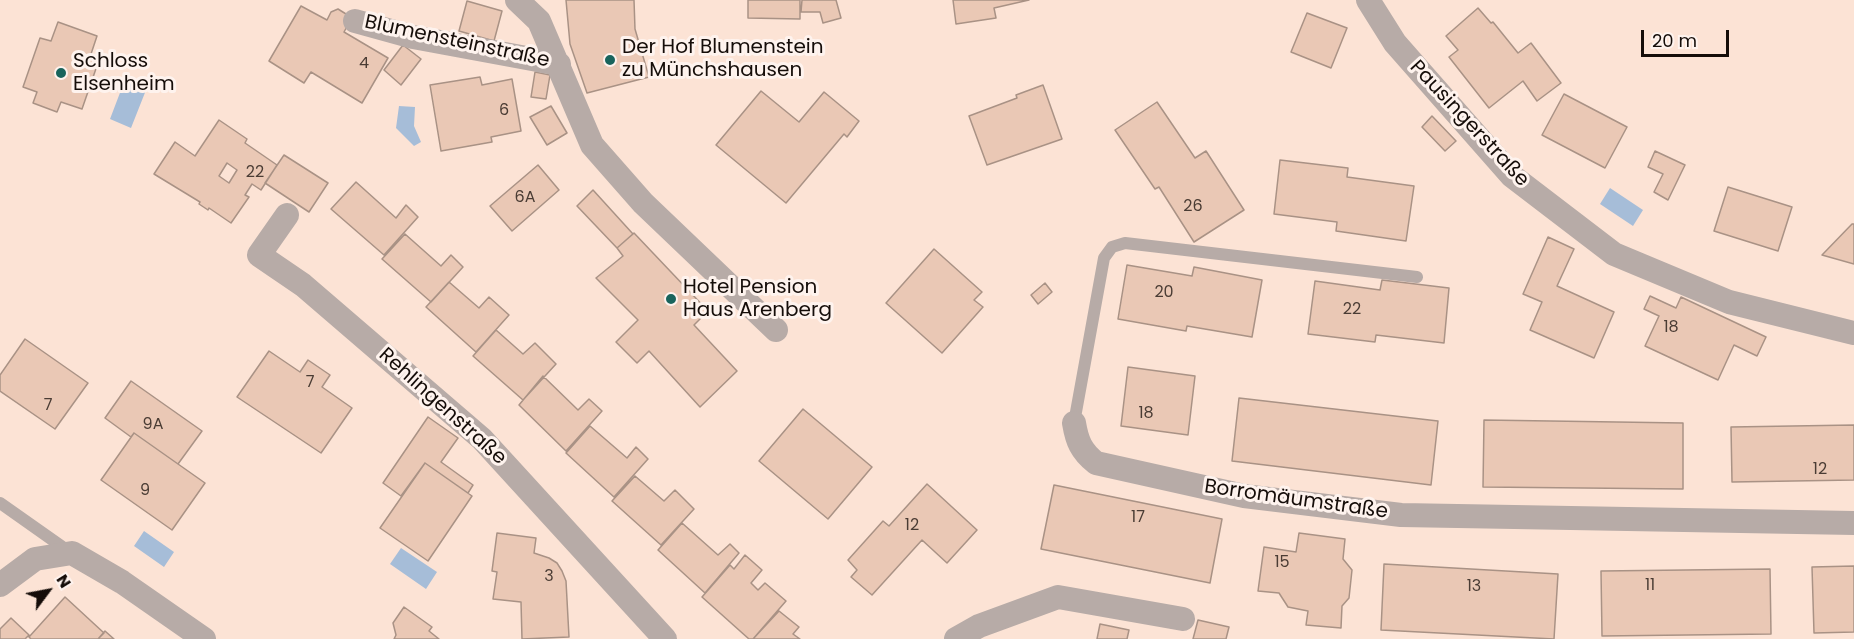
<!DOCTYPE html>
<html>
<head>
<meta charset="utf-8">
<style>
	body { margin:0 }
	#map { position:relative; width:1854px; height:639px; overflow:hidden; background:#fce3d5; font-family:Poppins,sans-serif }
	canvas { display:block }
	.north { position:absolute; left:18px; top:561px; width:60px; height:60px; -webkit-text-stroke:4px #fef3ee; paint-order:stroke; rotate:58deg; font-size:16px; font-weight:700; line-height:24px; text-align:center; color:#150d09 }
	.north::after { content:''; display:block; margin:auto; width:21px; height:27px; background:#150d09; clip-path:polygon(50% 0,100% 100%,50% 72%,0 100%) }
	.scale { position:absolute; left:1641px; top:30px; width:88px; height:27px; box-sizing:border-box; border:3px solid #150d09; border-top:0; padding-left:8px; font-size:18px; line-height:21px; white-space:nowrap; color:#150d09; -webkit-text-stroke:4px #fef3ee; paint-order:stroke }
</style>
</head>
<body>
<div id="map">
<canvas width="1854" height="639"></canvas>
<div class="north">N</div>
<div class="scale">20 m</div>
</div>
<script>
const g = document.querySelector('canvas').getContext('2d');
g.lineJoin = 'round';
function fillPath(path, color) {
  g.fillStyle = color;
  g.fill(path, 'evenodd');
}
function trace(path, color, width, dash) {
  g.strokeStyle = color;
  g.lineWidth = width;
  g.lineCap = dash ? 'butt' : 'round';
  g.setLineDash(dash || []);
  g.stroke(path);
}
function drawText(font, color, halo, rows, align = 'center') {
  g.font = font + ' Poppins,sans-serif';
  g.lineWidth = 6;
  g.setLineDash([]);
  g.textBaseline = 'middle';
  g.strokeStyle = halo;
  g.fillStyle = color;
  for (const [text, x, y, turn = 0] of rows) {
    g.save();
    g.translate(x, y);
    g.rotate((+turn || 0) * Math.PI / 180);
    g.textAlign = isNaN(turn) ? turn : align;
    if (halo) g.strokeText(text, 0, 0);
    g.fillText(text, 0, 0);
    g.restore();
  }
}
const water = new Path2D(`
	M126 77 148 85 131 128 110 119Z
	M399 106 415 107 414 126 421 142 414 146 396 128Z
	M1610 188 1643 210 1633 226 1600 204Z
	M144 531 174 552 164 567 134 546Z
	M401 548 437 572 426 589 390 564Z`);
const building = new Path2D(`
	M566 0H634L635 29 649 77 587 93 570 44Z
	M748 0H800V19L748 18Z
	M802 0H836L841 18 823 23 820 12H801Z
	M953 0H1029L994 8 996 18 956 24Z
	M467 1 502 11 494 41 459 31Z
	M301 6 327 20 331 12 338 9 346 14 350 21 344 32 388 58 362 103 311 72 304 83 269 61Z
	M1478 8 1491 23 1493 22 1518 53 1531 43 1561 83 1537 101 1523 81 1489 108 1449 57 1458 50 1446 36Z
	M1307 13 1347 28 1331 68 1291 52Z
	M58 22 97 36 90 57 99 60 82 109 61 102 57 112 33 103 37 92 23 87 40 38 51 41Z
	M403 45 421 59 401 85 384 70Z
	M535 72 550 75 546 99 531 97Z
	M480 77 482 85 512 79 521 131 491 137 492 142 441 151 430 85Z
	M1043 85 1062 139 987 165 969 116 1017 98 1016 95Z
	M761 91 799 122 824 92 859 121 847 137 844 134 786 203 716 145Z
	M1564 94 1627 127 1605 168 1542 135Z
	M1157 102 1195 158 1206 151 1244 210 1194 242 1159 187 1155 189 1115 130Z
	M551 106 567 133 547 145 530 117Z
	M1432 116 1456 141 1445 151 1422 127Z
	M219 120 247 139 245 143 277 165 261 190 252 184 245 195 249 197 231 223 209 208 208 210 199 204 200 202 154 174 175 142 195 156ZM227 163 237 170 229 183 219 176Z
	M1655 151 1685 165 1668 200 1654 192 1663 174 1648 167Z
	M284 155 328 183 309 212 265 183Z
	M1280 160 1348 168 1347 177 1414 186 1406 241 1336 231 1337 222 1274 214Z
	M538 165 559 190 512 231 490 206Z
	M356 182 396 218 406 205 418 217 384 255 331 209Z
	M1728 187 1792 207 1778 251 1714 231Z
	M593 190 633 234 617 248 577 206Z
	M1852 224H1854V264L1822 255Z
	M634 233 708 311 694 325 737 371 700 407 649 351 637 363 616 342 638 320 596 278 623 256 617 248Z
	M405 234 441 266 451 255 463 267 431 302 382 259Z
	M1548 237 1574 249 1557 286 1614 312 1594 358 1530 330 1542 302 1523 294Z
	M934 249 982 292 974 300 983 307 942 353 886 303Z
	M1127 265 1192 276 1194 267 1262 280 1252 337 1187 326 1186 331 1118 319Z
	M1382 280 1449 288 1444 343 1376 335 1375 342 1308 334 1315 281 1380 290Z
	M449 282 479 308 489 297 509 315 476 352 426 307Z
	M1045 283 1052 292 1038 304 1031 295Z
	M1650 296 1676 308 1681 297 1766 337 1757 356 1734 345 1718 380 1645 346 1659 316 1644 309Z
	M496 330 523 354 535 343 556 364 523 400 473 356Z
	M25 339 88 383 55 429 0 391V375Z
	M269 351 300 372 308 360 330 375 322 387 352 408 321 453 237 397Z
	M1128 367 1195 376 1188 435 1121 426Z
	M543 376 578 410 589 399 602 411 566 451 519 405Z
	M131 381 202 431 178 464 134 433 131 437 105 418Z
	M1239 398 1438 421 1431 485 1232 461Z
	M803 409 872 467 828 519 759 461Z
	M428 417 458 438 441 462 473 485 468 493 425 463 401 496 383 483Z
	M1484 420 1683 423V489L1483 487Z
	M1854 425V480L1732 482 1731 427Z
	M590 426 627 458 636 447 648 459 614 497 566 453Z
	M134 433 205 483 172 530 101 480Z
	M425 463 472 496 428 561 380 528Z
	M635 476 664 501 675 490 694 509 661 545 612 501Z
	M927 484 977 530 947 563 922 540 872 595 851 577 857 570 848 560 883 521 889 526Z
	M1054 485 1222 519 1210 583 1041 549Z
	M682 523 718 555 730 544 739 553 705 593 658 550Z
	M497 533 536 538 534 553 549 558 557 563 562 571 566 581 569 637 522 639 521 602 493 599 497 572 492 571Z
	M1299 533 1345 539 1343 559 1352 570 1349 598 1342 606 1341 628 1306 625 1308 611 1288 607 1279 593 1258 591 1264 547 1296 552Z
	M745 555 762 570 751 583 758 590 765 583 786 601 753 639H749L702 597 730 565 734 569Z
	M1384 564 1558 574 1554 639 1381 630Z
	M1854 566V632L1814 633 1812 567Z
	M1770 569 1771 634 1602 636 1601 571Z
	M65 597 104 633 98 639H31L29 637Z
	M404 607 432 627 429 631 439 639H394L396 635 393 623Z
	M779 611 799 627 793 634 800 639H753Z
	M11 618 29 635 25 639H0V629Z
	M1198 620 1229 627 1226 639H1193Z
	M1100 624 1129 630 1127 639H1097Z
	M105 631 114 639H98Z`);
const service = new Path2D(`
	M1074 423 1104 258 1112 247 1125 243 1417 277
	M0 503 71 553`);
const minor = new Path2D(`
	M517 0 539 21 592 145 643 203 776 330
	M1368 0 1395 43 1512 176 1614 254 1729 302 1854 333
	M355 21 413 37 559 64
	M287 215 259 255 303 285 482 439 665 639
	M1074 423C1077 441 1081 451 1096 463L1244 496 1401 515 1854 523
	M0 585 35 559 72 553 122 582 204 639
	M956 639 979 626 1058 597 1183 619`);
const markers = [
	[610,60,6,"#19645c"],
	[61,73,6,"#19645c"],
	[671,299,6,"#19645c"]
];
const numberNames = [
	["4",364,64],
	["6",504,111],
	["22",255,173],
	["6A",525,198],
	["26",1193,207],
	["20",1164,293],
	["22",1352,310],
	["18",1671,328],
	["7",310,383],
	["7",48,406],
	["18",1146,414],
	["9A",153,425],
	["12",1820,470],
	["9",145,491],
	["17",1138,518],
	["12",912,526],
	["15",1282,563],
	["3",549,577],
	["11",1650,586],
	["13",1474,587]
];
const streetNames = [
	["Blumensteinstraße",457,42,12],
	["Pausingerstraße",1469,124,47],
	["Rehlingenstraße",442,407,42],
	["Borromäumstraße",1296,500,8]
];
const poiNames = [
	["Der Hof Blumenstein",622,48],
	["zu Münchshausen",622,71],
	["Schloss",73,62],
	["Elsenheim",73,85],
	["Hotel Pension",683,288],
	["Haus Arenberg",683,311]
];
fillPath(water, '#a6bdd8');
fillPath(building, '#eac8b5');
trace(building, '#a99285', 1.5);
trace(service, '#b7aba7', 12);
trace(minor, '#b7aba7', 24);
for (const [x, y, r, color] of markers) {
  const dot = new Path2D();
  dot.arc(x, y, r, 0, 2 * Math.PI);
  g.fillStyle = color;
  g.fill(dot);
  trace(dot, '#fef3ee', 2);
}
drawText('16px', '#4a3c34', null, numberNames);
drawText('20px', '#150d09', '#fef3ee', streetNames);
drawText('20px', '#150d09', '#fef3ee', poiNames, 'left');
</script>
</body>
</html>
